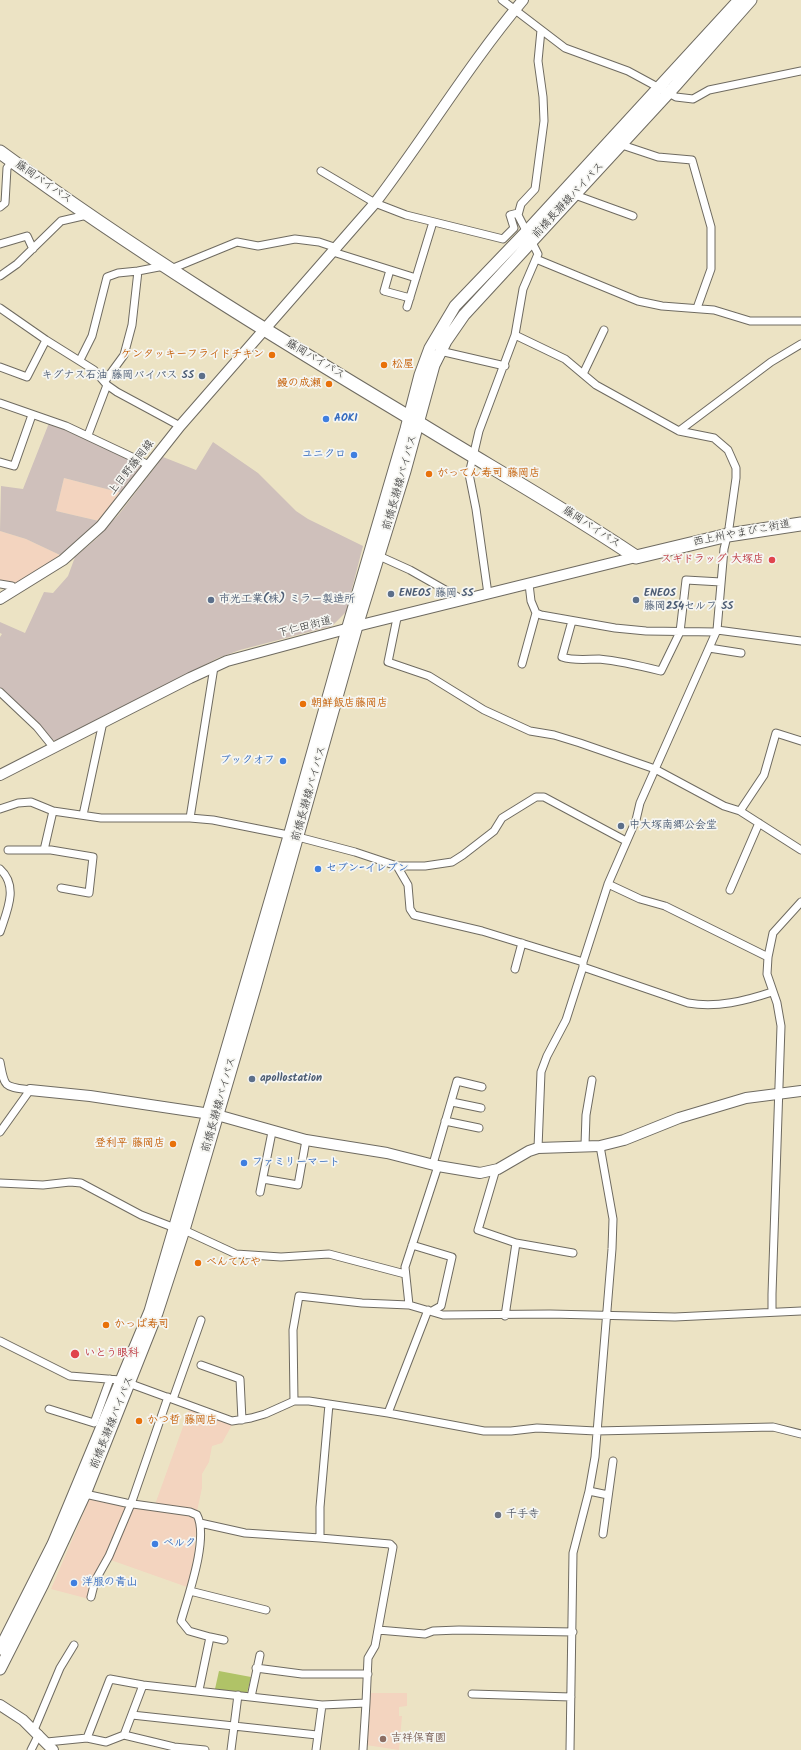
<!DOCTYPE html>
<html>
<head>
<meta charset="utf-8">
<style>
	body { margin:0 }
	canvas { display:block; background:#ece3c4 }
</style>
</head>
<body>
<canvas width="801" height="1750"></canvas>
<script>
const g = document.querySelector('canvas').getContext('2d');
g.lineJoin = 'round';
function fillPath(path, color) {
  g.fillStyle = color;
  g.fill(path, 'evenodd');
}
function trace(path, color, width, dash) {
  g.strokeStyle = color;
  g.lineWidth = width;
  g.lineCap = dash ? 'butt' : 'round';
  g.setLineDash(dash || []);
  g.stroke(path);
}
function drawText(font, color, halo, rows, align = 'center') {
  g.font = font + ' Kalam,"Klee One",sans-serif';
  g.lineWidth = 3.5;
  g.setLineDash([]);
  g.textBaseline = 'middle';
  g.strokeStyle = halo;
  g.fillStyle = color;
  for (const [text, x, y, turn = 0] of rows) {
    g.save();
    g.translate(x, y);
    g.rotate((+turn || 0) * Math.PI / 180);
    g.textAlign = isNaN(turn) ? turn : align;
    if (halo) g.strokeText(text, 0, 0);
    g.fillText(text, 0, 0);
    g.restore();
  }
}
const built = new Path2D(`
	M64 478 122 493 99 521 56 511Z
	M0 531 26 539 60 555 19 583 0 580Z
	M189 1410 232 1425 222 1443 212 1446 209 1462 202 1474V1488L197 1511 194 1564 187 1587 105 1558 89 1599 51 1589 90 1498 153 1510Z
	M370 1693H407V1706L399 1707V1716H402L399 1750 366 1745Z`);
const industrial = new Path2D(`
	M49 423 144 465 122 493 64 478 56 511 99 521 79 540 60 555 26 539 0 531 1 486 23 489Z
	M213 442 258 473 296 511 308 519 363 546 346 612 332 626 240 650 218 658 58 740H53L0 688V637L2 634 0 633V622L25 633 44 592 53 593 68 576 75 557 96 539 119 514 163 457 196 470Z`);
const green = new Path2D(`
	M219 1671 251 1677 247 1693 215 1689Z`);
const street = new Path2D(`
	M502 0 565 48 628 71 676 97 693 99 709 90 801 71
	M622 145 658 157 692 160 711 227V269L697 308
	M321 171 375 203 406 215 503 239 514 228 510 215 518 213
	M575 195 633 216
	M0 207 5 203 7 168 12 161
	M0 244 27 236 33 249
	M333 252 416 278
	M536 259 638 301 662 306 714 310 750 321H801
	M171 269 237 242 258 246 295 239 319 242 337 248
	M390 270 384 291 410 298
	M138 271 164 266
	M0 276 17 264 61 221 87 215
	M407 307 433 222
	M0 308 46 340 94 370 107 385 117 392 180 426
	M515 335 565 359 596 385 679 431 714 438 728 450 736 468V478L729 528 724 549 717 630 640 803 636 820 608 884 583 962V967L566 1020 547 1056 541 1072 538 1148
	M440 351 505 366
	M80 360 92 336 107 277 118 273 138 271 132 325 124 355 105 381
	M0 367 27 377 46 340
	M583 374 604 330
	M0 403 66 426 149 465
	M679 431 771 362 801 344
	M88 435 107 385
	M0 462 14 466 32 415
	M379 556 410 570 463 600
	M0 584 12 586 14 590
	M529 584 531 601 536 613 541 615 615 628 646 631 716 632
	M488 594 476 509 469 474 479 431 515 335 523 289 538 254 518 215 521 204 535 189 544 121 543 97 538 61 541 30
	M397 618 388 662 429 676 484 710 530 731 554 735 580 743 655 769 724 806 740 811 801 850
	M572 621 562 657C574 661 587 659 599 659 620 661 641 666 661 671L680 632 686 580 721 582
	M717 630 801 641
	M709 648 741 653
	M522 664 536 613
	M0 692 37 727 54 748
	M0 809 18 803 31 802 53 811 101 818H190L213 820 298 837 355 852 397 866H425L452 862 463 855 494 831 502 818 536 797H544L626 841
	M740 811 764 775 776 733 801 741
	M83 815 103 722
	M190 818 214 667
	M8 850H51L93 857 89 893 61 888
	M44 850 53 811
	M397 866 408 885 410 909 414 915 482 931 583 962
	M0 869C19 886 7 911 0 932
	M608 884 640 899 665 906 768 957
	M730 890 759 823
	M583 967 688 1003C717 1008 745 1001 772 992
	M515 969 522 943
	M0 1062C5 1088 3 1086 30 1090L0 1132
	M452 1102 481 1108
	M445 1121 479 1128
	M585 1145 586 1115 592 1080
	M433 1164 457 1081 482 1087
	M438 1166 405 1267 409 1305 443 1315 550 1314 675 1317 801 1311
	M496 1169 478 1230 516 1243 505 1316
	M263 1179 298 1185 306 1140
	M0 1183 43 1185 70 1182 81 1183 141 1215 175 1228
	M260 1192 272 1132
	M184 1230 236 1254 281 1257 329 1254 405 1274
	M516 1243 573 1253
	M412 1245 452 1257 441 1306 432 1311
	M772 1312V1294L781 1026 777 1003 767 974 768 957 773 933 801 902
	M0 1341 70 1376 120 1380 232 1421 251 1418 265 1414 294 1401H309L388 1413 484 1431H511L537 1428 596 1431 773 1427 801 1434
	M201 1365 240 1379 242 1420
	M173 1399 201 1320
	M294 1401 293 1330 299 1296 362 1303 409 1305
	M49 1409 94 1423 110 1379
	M388 1413 428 1310
	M589 1491 608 1495
	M85 1494 126 1503 190 1512 197 1515C209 1538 188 1596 181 1621L189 1631 210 1637 199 1690
	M200 1523 245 1533 320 1538
	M603 1534 613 1461
	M190 1591 266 1610
	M91 1597 95 1581 109 1556 131 1504 168 1397
	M378 1630 425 1634 433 1631 459 1630 573 1632
	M210 1637 224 1640
	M256 1668 302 1674H368
	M472 1694 571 1697
	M251 1697 260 1655
	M132 1715 317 1735
	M34 1730 60 1668 74 1645
	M124 1735 143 1685
	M87 1738 110 1679 143 1685 322 1705 366 1703 368 1658 375 1646 393 1547 390 1544 320 1538V1507L329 1404
	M47 1742 87 1738 106 1742 124 1735 174 1747 205 1750
	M31 1750 39 1734
	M231 1750 238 1695
	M316 1750 322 1705
	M363 1750 366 1703
	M570 1750 573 1553 589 1491 595 1457 612 1249 613 1219 600 1146`);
const secondary = new Path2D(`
	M0 599 63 560 101 526 180 426 375 203C426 136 469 64 523 0
	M0 775 190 678 227 661 357 626 636 557
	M30 1090 90 1096 217 1115 306 1140 387 1153 438 1166 480 1173 498 1169 529 1151 538 1148 600 1146 624 1140 679 1118 746 1098 801 1091
	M0 1705 23 1720 53 1750`);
const primary = new Path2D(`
	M0 1649 53 1544 150 1311 289 836 347 630 406 429 420 375 430 348 455 306 526 232 739 0
	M0 1669 43 1584 85 1494 157 1313 184 1230 255 988 357 626 405 471 434 365 446 341 464 315 676 85 751 0`);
const highway = new Path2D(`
	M0 152C133 250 275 337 417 422 490 467 565 509 636 557L728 535 801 524`);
const markers = [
	[272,355,4,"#e8710a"],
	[384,365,4,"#e8710a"],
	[202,376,4,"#5c6f8a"],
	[329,384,4,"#e8710a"],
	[326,419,4,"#3f7fe0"],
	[354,455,4,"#3f7fe0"],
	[429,474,4,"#e8710a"],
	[772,560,4,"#e0444e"],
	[391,594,4,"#5c6f8a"],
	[211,600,4,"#5c6f8a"],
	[636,600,4,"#5c6f8a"],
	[303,704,4,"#e8710a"],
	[283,761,4,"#3f7fe0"],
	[621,826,4,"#5c6f8a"],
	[318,869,4,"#3f7fe0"],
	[252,1079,4,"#5c6f8a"],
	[173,1144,4,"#e8710a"],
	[244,1163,4,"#3f7fe0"],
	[198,1263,4,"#e8710a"],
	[106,1325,4,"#e8710a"],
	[75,1354,5,"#e0444e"],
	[139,1421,4,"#e8710a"],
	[498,1515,4,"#6b7280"],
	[155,1544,4,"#3f7fe0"],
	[74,1583,4,"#3f7fe0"],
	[383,1739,4,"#8d6e63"]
];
const streetNames = [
	["藤岡バイパス",43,183,35],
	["前橋長瀞線バイパス",569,201,-47],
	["藤岡バイパス",315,360,31],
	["上日野藤岡線",132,468,-52],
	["前橋長瀞線バイパス",401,483,-74],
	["藤岡バイパス",591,528,33],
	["西上州やまびこ街道",742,534,-11],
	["下仁田街道",305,628,-14],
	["前橋長瀞線バイパス",310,794,-74],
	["前橋長瀞線バイパス",220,1105,-74],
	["前橋長瀞線バイパス",113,1423,-68]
];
const foodNames = [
	["ケンタッキーフライドチキン",264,355,"right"],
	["松屋",392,365],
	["鰻の成瀬",321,384,"right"],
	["がってん寿司 藤岡店",437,474],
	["朝鮮飯店藤岡店",311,704],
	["登利平 藤岡店",165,1144,"right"],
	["べんてんや",206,1263],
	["かっぱ寿司",114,1325],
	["かつ哲 藤岡店",147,1421]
];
const serviceNames = [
	["キグナス石油 藤岡バイパス SS",194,376,"right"],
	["ENEOS 藤岡 SS",399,594],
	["ENEOS",644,594],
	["藤岡254セルフ SS",644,607],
	["市光工業(株) ミラー製造所",219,600],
	["中大塚南郷公会堂",629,826],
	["apollostation",260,1079]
];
const shopNames = [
	["AOKI",334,419],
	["ユニクロ",346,455,"right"],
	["ブックオフ",275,761,"right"],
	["セブン-イレブン",326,869],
	["ファミリーマート",252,1163],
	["ベルク",163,1544],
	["洋服の青山",82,1583]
];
const healthNames = [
	["スギドラッグ 大塚店",764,560],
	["いとう眼科",84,1354,"left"]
];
const worshipNames = [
	["千手寺",506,1515]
];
const educationNames = [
	["吉祥保育園",391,1739]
];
fillPath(built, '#f3d4bf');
fillPath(industrial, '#cfc0bb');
fillPath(green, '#b0c367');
trace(street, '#6f6b61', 9);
trace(secondary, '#6f6b61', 12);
trace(primary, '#6f6b61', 13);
trace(highway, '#6f6b61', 15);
trace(street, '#fff', 7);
trace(secondary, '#fff', 10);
trace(primary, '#fff', 11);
trace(highway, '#fff', 13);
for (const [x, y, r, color] of markers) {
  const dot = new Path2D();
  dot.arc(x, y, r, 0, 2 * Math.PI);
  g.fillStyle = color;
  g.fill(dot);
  trace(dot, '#f6f6f2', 1.5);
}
drawText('11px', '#2b2b2b', '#f6f6f2', streetNames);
drawText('bold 11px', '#c56008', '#f6f6f2', foodNames, 'left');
drawText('bold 11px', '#4e5e75', '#f6f6f2', serviceNames, 'left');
drawText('bold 11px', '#366cbe', '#f6f6f2', shopNames, 'left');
drawText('bold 11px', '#be3a42', '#f6f6f2', healthNames, 'right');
drawText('bold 11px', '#5b616d', '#f6f6f2', worshipNames, 'left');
drawText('bold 11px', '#785e54', '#f6f6f2', educationNames, 'left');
</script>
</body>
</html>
